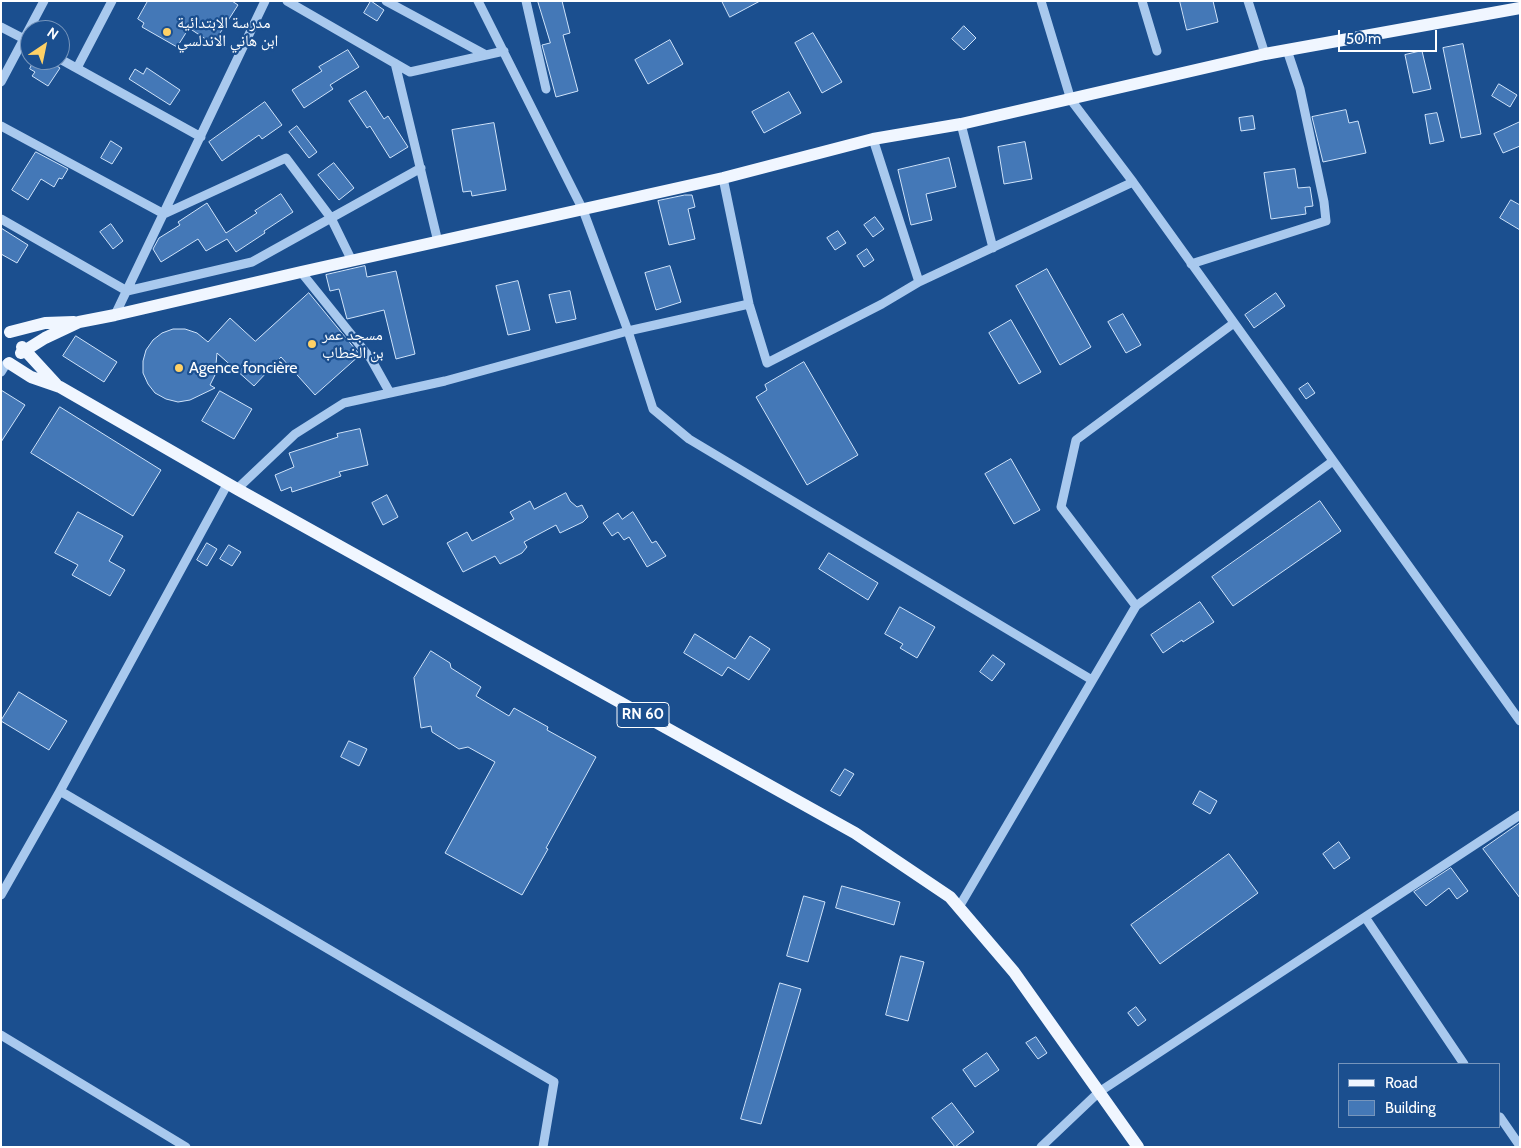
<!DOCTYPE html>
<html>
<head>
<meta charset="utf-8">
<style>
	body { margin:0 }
	#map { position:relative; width:1521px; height:1148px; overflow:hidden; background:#1b4f8f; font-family:Cabin,sans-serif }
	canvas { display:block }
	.frame { position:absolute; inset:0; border:2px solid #fff; pointer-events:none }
	.legend { position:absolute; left:1338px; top:1063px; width:162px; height:65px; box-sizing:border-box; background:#1b4f8f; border:1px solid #7695bc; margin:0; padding:6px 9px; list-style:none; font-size:15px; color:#fff }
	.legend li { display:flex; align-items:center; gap:10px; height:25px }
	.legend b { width:25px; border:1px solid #7695bc }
	.north { position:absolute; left:20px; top:20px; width:50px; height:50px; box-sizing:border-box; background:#1b4f8f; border:1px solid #7695bc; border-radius:50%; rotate:34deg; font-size:14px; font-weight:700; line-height:20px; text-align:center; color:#fff }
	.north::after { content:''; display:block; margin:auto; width:18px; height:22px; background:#ffd166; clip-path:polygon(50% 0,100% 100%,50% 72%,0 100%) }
	.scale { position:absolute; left:1338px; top:30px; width:99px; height:22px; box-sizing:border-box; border:2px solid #fff; border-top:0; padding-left:6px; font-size:15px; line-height:18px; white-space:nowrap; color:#fff; -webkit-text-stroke:4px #1b4f8f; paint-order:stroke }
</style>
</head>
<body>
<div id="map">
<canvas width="1521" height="1148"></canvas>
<div class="frame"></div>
<ul class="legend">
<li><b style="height:6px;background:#f0f6ff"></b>Road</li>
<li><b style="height:14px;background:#4478b7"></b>Building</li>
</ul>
<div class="north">N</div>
<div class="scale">50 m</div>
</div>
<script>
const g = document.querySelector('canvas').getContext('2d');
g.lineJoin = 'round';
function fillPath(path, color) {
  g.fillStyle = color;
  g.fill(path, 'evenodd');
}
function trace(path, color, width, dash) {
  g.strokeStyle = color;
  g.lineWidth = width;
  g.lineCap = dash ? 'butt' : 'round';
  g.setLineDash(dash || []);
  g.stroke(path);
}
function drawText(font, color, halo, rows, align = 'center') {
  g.font = font + ' Cabin,"Noto Naskh Arabic",sans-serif';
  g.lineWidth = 4.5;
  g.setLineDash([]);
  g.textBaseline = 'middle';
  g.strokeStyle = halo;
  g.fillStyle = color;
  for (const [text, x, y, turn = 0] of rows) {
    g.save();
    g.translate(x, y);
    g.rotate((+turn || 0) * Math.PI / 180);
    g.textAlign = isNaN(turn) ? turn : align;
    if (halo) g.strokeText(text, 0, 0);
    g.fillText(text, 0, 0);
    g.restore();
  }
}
const building = new Path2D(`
	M148 1H232L238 5 213 44 189 28 177 47 142 27 144 23 138 19Z
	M371 1 384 10 377 21 364 13Z
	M538 1H562L570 33 563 35 578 91 556 97 542 45 550 43Z
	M722 1H760L730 17Z
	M1180 1H1213L1218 22 1187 30Z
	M964 26 976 38 964 50 952 39Z
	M813 33 842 82 822 93 795 43Z
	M670 40 683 64 648 84 635 60Z
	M1463 44 1481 134 1461 138 1443 48Z
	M348 50 359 67 330 85 333 89 304 108 292 90 322 71 319 67Z
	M1422 51 1431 89 1413 93 1405 55Z
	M34 60H48L60 68 48 86 32 76 35 72 30 69Z
	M147 68 180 90 170 105 129 79 135 69 143 74Z
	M1499 84 1517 95 1510 107 1492 96Z
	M366 91 384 119 388 116 408 147 390 158 370 126 367 128 349 101Z
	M789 92 801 113 764 133 752 112Z
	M265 102 282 125 262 139 259 135 222 161 209 142Z
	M1346 110 1349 123 1358 121 1366 153 1323 162 1312 117Z
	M1437 113 1444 141 1430 144 1425 115Z
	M1253 116 1255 129 1241 131 1239 118Z
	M1520 122V146L1503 153 1494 134Z
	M494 123 506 190 472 196 471 191 463 192 452 130Z
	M297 126 317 152 309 158 289 132Z
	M111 141 122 148 112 164 101 158Z
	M1025 142 1032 179 1004 184 998 147Z
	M36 152 68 169 62 179 59 178 54 187 41 179 28 200 12 190Z
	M949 158 956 187 926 194 932 220 911 225 898 170Z
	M334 163 354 188 339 200 318 175Z
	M1295 169 1298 188 1310 187 1313 206 1305 207 1306 214 1271 219 1264 173Z
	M281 194 293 212 264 231 265 233 236 252 227 239 206 251 198 239 161 262 153 249 159 238 180 225 178 222 207 203 226 233 257 213 255 211Z
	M685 195H692L695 207 688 209 695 239 669 245 658 201Z
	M1511 200 1520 205V230L1500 218Z
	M875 217 884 229 873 237 864 225Z
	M111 224 123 241 113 249 100 232Z
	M1 228 28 245 17 263 1 254Z
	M838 231 846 243 835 250 827 238Z
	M867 249 874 260 864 267 857 256Z
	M365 266 367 277 396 271 415 354 396 359 384 310 347 319 339 289 330 291 326 275Z
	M670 266 681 302 656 310 645 273Z
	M1047 269 1091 347 1060 365 1016 286Z
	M518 281 530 330 508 335 496 286Z
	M570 291 576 319 556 323 549 295Z
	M309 293 360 355 315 395 281 357 254 386 217 353 215 375 210 385 215 388 190 400 178 402 166 399 155 393 148 384 143 373V361L146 350 153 340 162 333 173 329H185L197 333 208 342 230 318 255 341Z
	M1276 293 1285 306 1254 328 1245 315Z
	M1123 314 1141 345 1126 353 1108 322Z
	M1011 320 1041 372 1019 384 989 333Z
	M76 336 117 362 104 382 63 356Z
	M804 362 858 455 807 485 756 397 767 390 765 385Z
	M1308 383 1315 393 1306 399 1299 389Z
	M1 390 25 405 1 442Z
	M220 391 252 409 234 439 202 421Z
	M60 407 161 470 133 516 31 453Z
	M360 429 368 465 339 472 341 476 292 492 291 487 281 491 275 475 294 467 289 453 338 437 337 434Z
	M1011 459 1040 510 1014 524 985 474Z
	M566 493 570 501 577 507 582 505 588 517 583 522 560 533 556 525 524 542 527 547 522 553 500 564 495 556 463 572 447 543 467 532 472 541 514 519 510 512 530 501 534 509Z
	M387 495 398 517 383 525 372 503Z
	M1320 501 1341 531 1233 606 1212 577Z
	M78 512 123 536 109 561 125 570 110 596 72 575 78 565 55 553Z
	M633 512 652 543 656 541 666 556 647 567 629 537 624 540 618 532 612 536 603 523 618 513 622 519Z
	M207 543 217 549 207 566 197 560Z
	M229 545 241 552 232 566 220 559Z
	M829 553 878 583 868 600 819 569Z
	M1200 602 1214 622 1183 642 1182 640 1163 653 1151 635Z
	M900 607 935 627 917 658 900 648 903 644 885 634Z
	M695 634 735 659 750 636 770 649 749 680 728 667 722 676 684 653Z
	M431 651 450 663 451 668 481 687 476 696 509 716 514 708 548 727 547 730 596 757 546 848 548 849 522 895 445 853 495 762 468 747 459 749 432 732 431 726 421 728 414 678Z
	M993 655 1005 664 992 681 980 672Z
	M19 692 67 721 49 750 1 721Z
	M349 741 367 749 359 766 341 757Z
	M845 769 854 774 840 796 831 791Z
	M1200 791 1217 801 1210 814 1193 804Z
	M1520 823V898L1483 849Z
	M1339 842 1350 858 1334 869 1323 854Z
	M1229 854 1258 893 1160 964 1131 925Z
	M1451 868 1468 891 1457 899 1449 888 1426 906 1414 892Z
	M842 886 900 902 894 925 836 908Z
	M804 896 825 902 808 962 787 956Z
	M901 956 924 962 908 1021 886 1015Z
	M780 983 801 989 761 1124 741 1119Z
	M1136 1007 1146 1020 1138 1026 1128 1013Z
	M1036 1037 1047 1053 1038 1059 1026 1043Z
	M987 1053 999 1070 975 1087 963 1070Z
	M952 1103 974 1132 955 1147 932 1118Z`);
const minor = new Path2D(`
	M287 1 410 72 504 51
	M386 1 486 55
	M478 1 583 210 628 331 653 409 689 439 1092 680
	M526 1 546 89
	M1041 1 1071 100 1133 182 1520 721
	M1142 1 1157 51
	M1248 1 1265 54
	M1 27 30 42
	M60 59 201 137
	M395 63 438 242
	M77 68 112 1
	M1 82 44 1
	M961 124 993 248
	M1 126 164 214 286 158 331 218 352 261
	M873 139 919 282
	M723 178 749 304 767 363 882 304 919 282 1133 182
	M1 219 127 291 252 262 421 168
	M1191 264 1326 221 1324 202 1300 89 1287 50
	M301 272 371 359 390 393
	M115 315 265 1
	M1 372 6 364
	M228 483 60 791 554 1082 543 1147
	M237 489 295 434 344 403 445 381 628 331 749 304
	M1136 606 1061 507 1076 440 1234 323
	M1 895 60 791
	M959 907 1136 606 1333 461
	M1365 917 1464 1064
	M1 1035 186 1147
	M1500 1117 1520 1146
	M1041 1147 1099 1092 1520 815`);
const major = new Path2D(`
	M10 332 45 323 74 322
	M22 347 56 384
	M21 353 45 338 79 322 115 315 301 272 723 178 873 139 961 124 1265 54 1520 8
	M9 363 31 377 60 387 237 489 855 833 950 897 1014 972 1138 1147`);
const markers = [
	[167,32,5,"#ffd166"],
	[312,344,5,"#ffd166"],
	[179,368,5,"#ffd166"]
];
const shields = [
	[643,715,52]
];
const shieldNames = [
	["RN 60",643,715]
];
const poiNames = [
	["مدرسة الابتدائية",177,23],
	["ابن هاني الاندلسي",177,41],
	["مسجد عمر",322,335],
	["بن الخطاب",322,353],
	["Agence foncière",189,368]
];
fillPath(building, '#4478b7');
trace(building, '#cfe3fa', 1);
trace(minor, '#a9c9ee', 9);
trace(major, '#f0f6ff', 12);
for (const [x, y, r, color] of markers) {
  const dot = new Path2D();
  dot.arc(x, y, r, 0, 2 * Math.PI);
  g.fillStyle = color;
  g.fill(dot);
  trace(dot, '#1b4f8f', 2);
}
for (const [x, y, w] of shields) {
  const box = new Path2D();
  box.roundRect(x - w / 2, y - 12.5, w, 25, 4);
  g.fillStyle = '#1b4f8f';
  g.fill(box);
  trace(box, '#fff', 1);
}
drawText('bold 15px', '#fff', null, shieldNames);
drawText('16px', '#fff', '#1b4f8f', poiNames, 'left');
</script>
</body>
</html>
